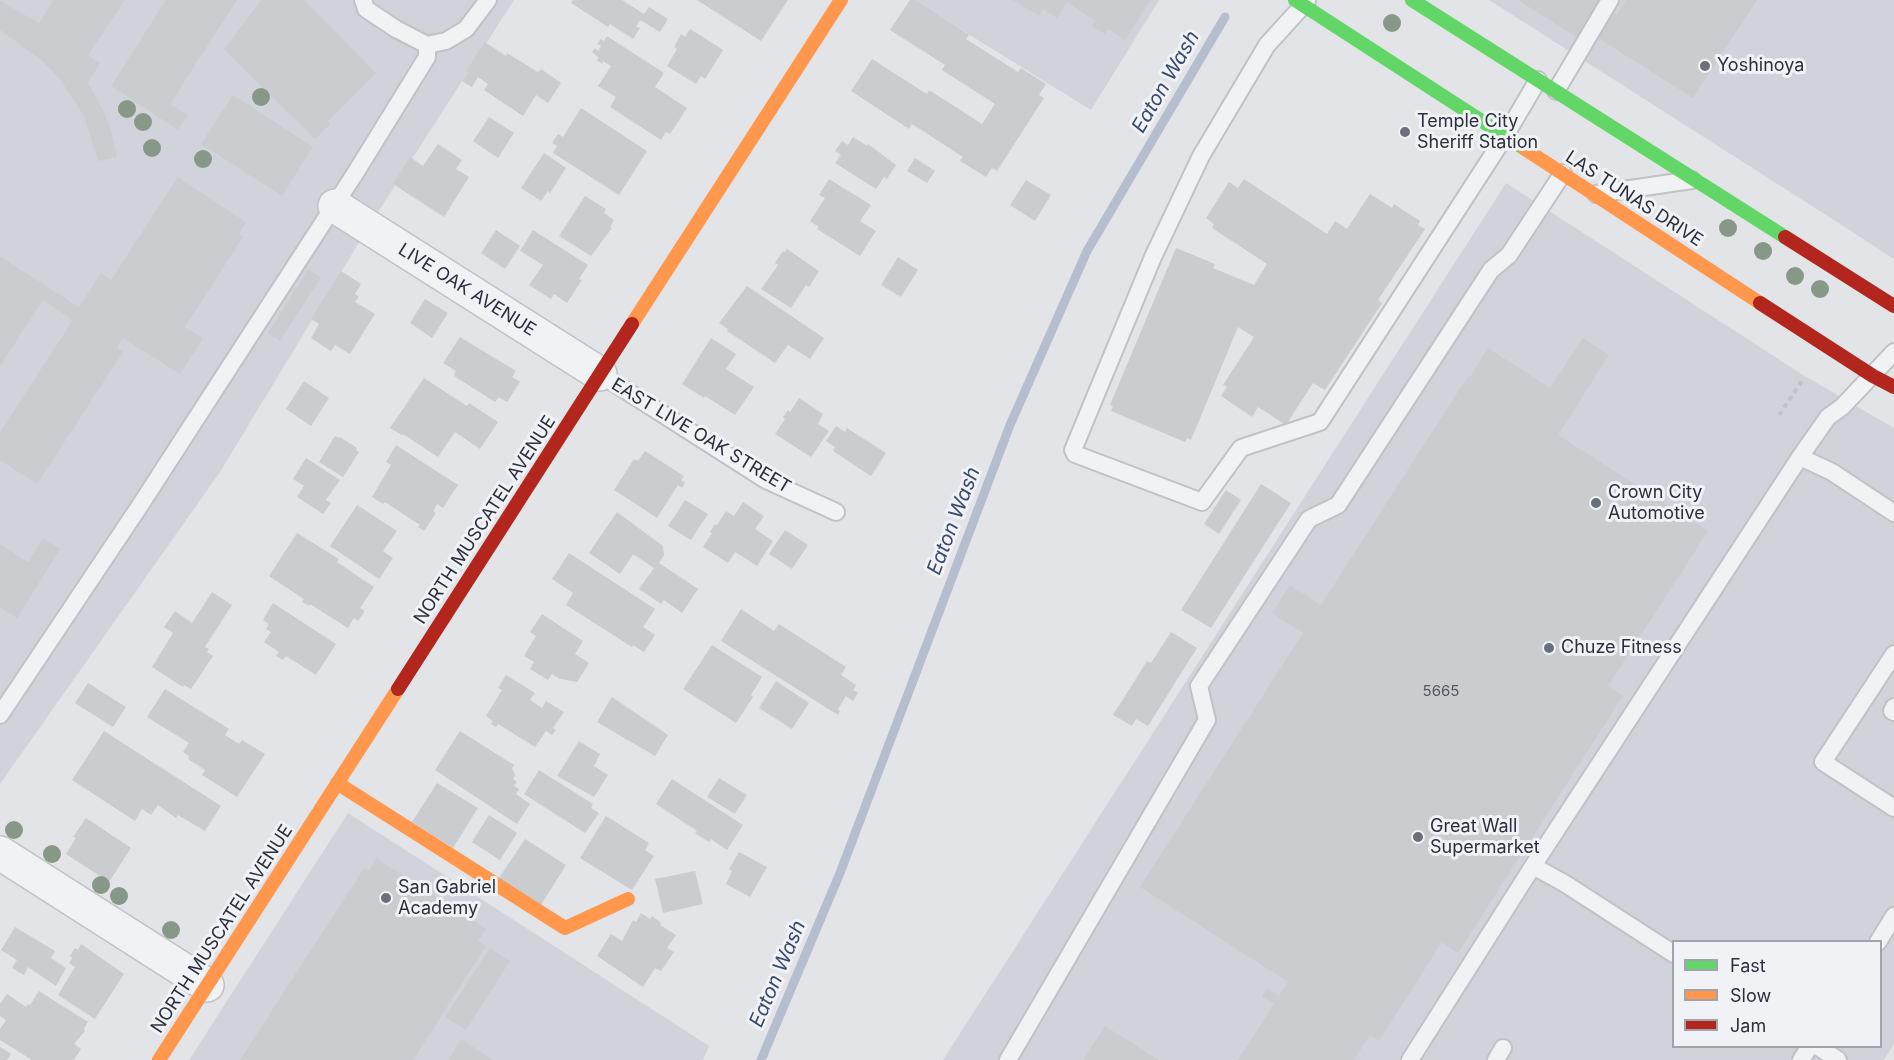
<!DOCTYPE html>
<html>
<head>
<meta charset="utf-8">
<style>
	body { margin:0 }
	#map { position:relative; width:1894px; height:1060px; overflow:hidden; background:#e2e4e7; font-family:Inter,sans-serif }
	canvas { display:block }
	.legend { position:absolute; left:1672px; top:940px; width:210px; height:108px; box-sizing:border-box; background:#f0f2f6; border:2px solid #a1a4ac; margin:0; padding:8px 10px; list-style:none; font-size:18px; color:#2b303e }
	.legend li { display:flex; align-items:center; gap:12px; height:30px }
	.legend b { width:30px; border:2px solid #a1a4ac }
</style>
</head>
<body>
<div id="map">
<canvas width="1894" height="1060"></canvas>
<ul class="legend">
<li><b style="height:8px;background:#63d668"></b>Fast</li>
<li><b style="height:8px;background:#ff974d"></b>Slow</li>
<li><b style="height:8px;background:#b3261e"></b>Jam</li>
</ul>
</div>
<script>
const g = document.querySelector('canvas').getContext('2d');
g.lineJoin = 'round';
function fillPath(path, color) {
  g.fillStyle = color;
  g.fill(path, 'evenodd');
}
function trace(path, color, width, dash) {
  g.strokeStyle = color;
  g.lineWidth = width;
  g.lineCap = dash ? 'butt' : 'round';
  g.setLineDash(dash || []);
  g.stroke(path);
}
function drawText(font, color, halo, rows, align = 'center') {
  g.font = font + ' Inter,sans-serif';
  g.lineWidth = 6;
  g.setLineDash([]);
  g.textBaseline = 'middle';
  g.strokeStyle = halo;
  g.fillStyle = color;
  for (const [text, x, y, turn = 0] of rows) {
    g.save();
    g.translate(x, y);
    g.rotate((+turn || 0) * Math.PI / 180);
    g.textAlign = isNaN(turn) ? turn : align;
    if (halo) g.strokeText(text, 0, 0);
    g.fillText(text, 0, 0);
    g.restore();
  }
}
const built = new Path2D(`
	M0 0H514L369 226 220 472 0 784Z
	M913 0H1159L1091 110Z
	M1489 0H1894V259L1823 213Z
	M1506 183 1803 375 1894 428V1044L1884 1060H943ZM1674 942H1880V1046H1674Z
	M348 813 709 1046 703 1060H189Z`);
const stream = new Path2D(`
	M761 1060 840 873 1010 425 1087 251 1225 17`);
const building = new Path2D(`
	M54 0H125L88 55 100 63 88 83 103 110 111 130 117 157 98 161 84 116 60 79 40 59 0 30V1L39 23Z
	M166 0H237L170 104 188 115 178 130 111 86Z
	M261 0H304L376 73 328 121 330 124 315 139 224 49Z
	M573 0H622L644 14 649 7 668 19 660 32 640 20 636 27 640 28 633 39 610 24 608 27 571 3Z
	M697 0H788L761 41Z
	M910 0H915L969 35 966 39 1018 72 1021 68 1046 84 1039 95 1044 98 997 171 992 168 986 177 960 161 963 157 912 124 909 129 851 91 872 59 927 94 929 90 982 124 995 104 942 70 945 65 890 30Z
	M1013 0H1150L1125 40 1108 29 1105 34 1092 26 1095 21 1067 2 1057 18 1043 9 1039 16Z
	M1518 0H1604L1580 38 1577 36 1576 37Z
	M1626 0H1757L1693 98 1598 38 1614 13 1617 15Z
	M690 29 723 50 705 79 701 76 696 84 667 66 677 49 674 47 681 34 685 37Z
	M607 36 664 73 655 87 687 108 670 134 666 132 661 140 610 107 616 97 598 86 611 66 603 61 602 64 597 60 599 58 592 52 595 48 598 51 601 46 597 44 601 39 604 41Z
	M485 42 506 56 507 53 538 72 541 69 561 83 548 103 536 95 523 116 484 90 488 84 478 77 472 87 462 81 468 72 466 71Z
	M233 95 313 147 282 196 201 144Z
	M581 108 647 151 619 195 553 153 557 146 552 143 558 134 563 137Z
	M489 117 514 133 498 158 473 141Z
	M853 137 867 146 868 144 896 165 887 179 884 177 876 189 835 163 841 155 835 151 842 141 848 145Z
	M438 144 462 160 456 169 469 177 444 217 393 184 410 157 423 166Z
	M544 153 566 168 550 193 548 191 541 201 521 188Z
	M915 158 935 171 927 183 907 171Z
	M178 177 246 222 239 234 243 237 185 327 203 338 180 374 123 338 117 348 123 352 37 484 0 460V432L73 320 43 300 0 366V258L1 257 79 307 101 273 111 280Z
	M829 179 871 205 860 221 876 231 860 256 817 229 819 227 810 221 825 198 819 195Z
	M1244 179 1327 234 1335 221 1347 229 1370 194 1392 208 1394 204 1420 221 1418 225 1425 229 1378 300 1382 303 1325 390 1313 383 1286 425 1258 407 1252 417 1221 396 1227 387 1223 385 1254 337 1238 327 1191 440 1187 438 1185 442 1111 411 1113 406 1110 405 1176 248 1215 264 1213 268 1254 285 1267 264 1212 228 1214 224 1206 218 1229 182 1238 188Z
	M1026 180 1051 195 1035 221 1010 205Z
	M585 196 606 209 604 213 614 220 610 227 612 228 591 256 559 236Z
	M496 230 520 246 505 269 481 253Z
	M533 230 588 265 579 279 582 280 567 303 554 294 551 299 529 285 543 265 520 251Z
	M787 249 819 271 809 287 806 285 791 308 761 289 778 265 775 263 783 251 785 252Z
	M898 257 918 270 901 297 881 285Z
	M308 269 321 277 280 341 275 337 274 339 268 333Z
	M341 271 361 284 355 294 359 297 355 302 375 314 350 354 335 345 331 351 311 338 319 324 311 319Z
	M747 286 824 338 810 359 788 345 775 363 727 331 728 329 719 323Z
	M425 299 448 313 432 338 410 323Z
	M460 337 516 371 512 377 520 382 507 402 499 397 495 402 454 376 456 371 443 363Z
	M711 338 736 354 726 369 754 387 735 415 705 396 704 398 682 384Z
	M1583 338 1609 355 1558 435 1708 531 1608 686 1623 696 1458 953 1442 942 1379 1041 1370 1035 1354 1060H1238L1274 1004 1262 996 1267 988 1279 996 1288 982 1140 887 1303 633 1272 613 1290 585 1321 605 1468 376 1470 377 1488 348 1550 388Z
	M424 378 467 406 469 403 498 422 480 449 455 432 438 457 403 434 402 435 390 428Z
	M304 381 329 398 311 426 286 409Z
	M799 398 823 414 818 424 829 431 811 457 775 434 785 419 783 417 788 410 790 412Z
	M836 426 845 432 847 428 886 453 871 476 833 451 835 447 826 441Z
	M335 436 339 438 340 437 357 448 356 450 359 452 343 477 319 462Z
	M396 445 458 485 443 508 437 504 433 511 436 513 424 531 418 527 420 525 385 502 383 504 372 497 391 465 386 462Z
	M645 451 684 476 681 480 685 483 682 488 678 485 657 518 614 490 634 459 638 461Z
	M306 458 340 480 326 500 331 503 323 514 297 497 304 486 293 479Z
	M1261 484 1291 503 1211 628 1181 610Z
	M1226 490 1241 500 1219 534 1204 524Z
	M685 500 708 514 691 540 668 526Z
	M743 502 764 516 755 529 773 541 757 566 735 552 728 563 703 547 712 533 710 532 715 524 717 525 726 511 734 516Z
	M357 505 397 531 383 551 393 558 379 579 330 546Z
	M617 512 663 546 664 555 659 563 698 589 682 613 664 600 661 604 639 589 654 568 633 554 620 574 589 553Z
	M785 530 808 545 792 569 769 554Z
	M297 533 339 559 337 562 374 587 360 608 365 611 358 621 354 618 348 628 310 604 309 606 302 602 304 599 269 576Z
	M43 538 60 549 17 618 0 607V544L28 562Z
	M569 553 655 609 643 627 655 635 644 652 633 645 632 647 566 605 573 593 552 579Z
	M212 592 232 605 205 647 209 649 207 652 213 656 191 689 184 685 183 687 152 667 173 633 164 627 175 611 192 623Z
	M273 603 336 644 316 675 286 656 283 660 276 656 279 652 264 642 271 632 266 629 269 624 263 620Z
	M741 609 774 631 779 624 846 667 841 675 856 685 853 690 858 693 853 701 846 696 838 709 840 711 838 715 721 641Z
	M542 614 583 641 575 654 589 663 577 682 560 679 552 674 548 680 530 669 534 662 524 656 536 636 530 632Z
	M1171 632 1197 648 1148 726 1136 719 1132 726 1113 715 1147 661 1151 663Z
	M712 645 762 677 751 695 753 697 736 723 683 689Z
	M506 675 535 693 530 700 542 708 546 701 564 712 553 728 556 730 552 735 546 731 535 747 498 724 496 727 491 724 493 721 486 716 502 690 498 688Z
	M776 681 809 703 792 729 759 708Z
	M88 683 126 707 113 727 75 703Z
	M165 689 229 729 225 735 239 744 242 740 265 754 237 797 202 775 205 770 188 759 189 756 183 752 189 743 147 717Z
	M612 697 668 735 655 756 597 722Z
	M104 731 221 806 205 831 178 815 176 818 158 805 151 815 142 809 135 821 72 780Z
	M460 731 514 765 512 768 515 775 513 779 517 782 514 786 519 789 516 794 530 804 517 824 435 770Z
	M579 741 600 754 594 766 608 775 594 797 557 776Z
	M539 770 593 804 591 808 599 813 585 833 524 794Z
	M719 778 747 795 735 814 707 797Z
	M672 779 743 825 727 850 711 839 709 842 695 833 697 831 656 804Z
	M437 783 478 808 453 848 412 822Z
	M489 815 517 833 500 860 472 842Z
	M606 816 649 843 645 850 654 856 632 890 580 858Z
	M86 818 131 848 109 882 66 854 76 838 73 837Z
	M525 839 566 865 541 905 499 878Z
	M739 852 767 867 750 897 726 884 732 871 729 869Z
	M376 858 486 929 478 941 486 946 413 1060H240L364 868 369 871Z
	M695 871 703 904 663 913 655 879Z
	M641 913 650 919 652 916 661 923 660 925 676 935 667 948 674 952 661 971 655 968 643 987 597 956 611 934 622 941 633 920 636 922Z
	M15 927 55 951 51 958 66 968 56 986 28 967 24 975 12 968 17 960 1 950Z
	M81 944 124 974 95 1019 58 995 75 967 69 963 72 958 70 956 75 948 78 950Z
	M490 948 510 961 466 1030 445 1017Z
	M39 991 88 1022 84 1029 85 1031 74 1044 81 1049 74 1060H32L0 1040V1029L6 1020 0 1016V1004L7 994 26 1007 28 1004 30 1005Z
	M1105 1026 1159 1060H1083Z
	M461 1039 493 1060H448Z
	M0 1047 11 1054 7 1060H0Z`);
const path = new Path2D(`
	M1779 415 1802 381`);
const lane = new Path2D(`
	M363 0 366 9 396 29 427 45 446 41 466 29 488 0
	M1307 1 1267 45 1201 156 1153 257 1073 450 1075 454 1202 502 1241 448 1320 422 1505 136 1538 80
	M1556 91 1610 0
	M1596 194 1692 180
	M600 374 766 480 836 512
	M1800 457 1832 472 1894 513
	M1894 654 1823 762 1894 808
	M1894 707 1892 711 1894 712
	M0 715 141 504 247 340 356 172 427 57V45
	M1533 866 1564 883 1674 954
	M1878 942 1894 916
	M1817 1046 1838 1060
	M1008 1060 1207 720 1199 686 1309 519 1338 505 1491 270 1509 255 1563 173
	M1410 1060 1533 866 1800 457 1828 417 1842 407 1894 352
	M1496 1060 1503 1048
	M1801 1060 1810 1046`);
const street = new Path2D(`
	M335 206 600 374
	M0 853 207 985`);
const fast = new Path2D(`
	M1295 0 1525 149
	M1412 0 1785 237`);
const slow = new Path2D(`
	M1525 149 1760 303
	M632 324 841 0
	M337 783 565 928 628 899
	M159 1060 398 689`);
const jam = new Path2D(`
	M1785 237 1894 306
	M1760 303 1873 376 1894 387
	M398 689 632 324`);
const trees = [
	[1392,23],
	[261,97],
	[127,109],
	[143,122],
	[152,148],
	[203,159],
	[1728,228],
	[1763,251],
	[1795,276],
	[1820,289],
	[14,830],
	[52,854],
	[101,885],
	[119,896],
	[171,930]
];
const markers = [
	[1705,66,6,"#6b6f79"],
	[1405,132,6,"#6b6f79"],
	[1596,503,6,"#6b6f79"],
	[1549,648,6,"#6b6f79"],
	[1418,837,6,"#6b6f79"],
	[386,898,6,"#6b6f79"]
];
const numberNames = [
	["5665",1441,691]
];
const poiNames = [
	["Yoshinoya",1717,66],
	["Temple City",1417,122],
	["Sheriff Station",1417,143],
	["Crown City",1608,493],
	["Automotive",1608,514],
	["Chuze Fitness",1561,648],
	["Great Wall",1430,827],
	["Supermarket",1430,848],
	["San Gabriel",398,888],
	["Academy",398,909]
];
const streetNames = [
	["LAS TUNAS DRIVE",1634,199,33],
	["LIVE OAK AVENUE",467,290,32],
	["EAST LIVE OAK STREET",701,436,31],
	["NORTH MUSCATEL AVENUE",485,520,-57],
	["NORTH MUSCATEL AVENUE",222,929,-57]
];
const waterNames = [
	["Eaton Wash",1166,82,-60],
	["Eaton Wash",954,521,-69],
	["Eaton Wash",778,974,-67]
];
fillPath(built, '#d1d3da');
trace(stream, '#b4becf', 9);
fillPath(building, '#cbcccf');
trace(lane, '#c1c2c5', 20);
trace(street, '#c1c2c5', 36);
trace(path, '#c1c2c6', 4, [4.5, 4.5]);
trace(lane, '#f1f2f4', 16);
trace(street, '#f1f2f4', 33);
trace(fast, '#63d668', 14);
trace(slow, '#ff974d', 14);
trace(jam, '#b3261e', 14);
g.fillStyle = '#879888';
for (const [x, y] of trees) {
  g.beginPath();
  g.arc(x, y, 9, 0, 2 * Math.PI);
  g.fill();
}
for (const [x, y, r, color] of markers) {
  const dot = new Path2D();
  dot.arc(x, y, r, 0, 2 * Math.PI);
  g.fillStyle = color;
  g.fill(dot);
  trace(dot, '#f0f2f6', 2);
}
drawText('15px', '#545863', null, numberNames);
drawText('18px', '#2b303e', '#f0f2f6', poiNames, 'left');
drawText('18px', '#2b303e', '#f0f2f6', streetNames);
drawText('italic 20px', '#394a6e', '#f0f2f6', waterNames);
</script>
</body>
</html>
